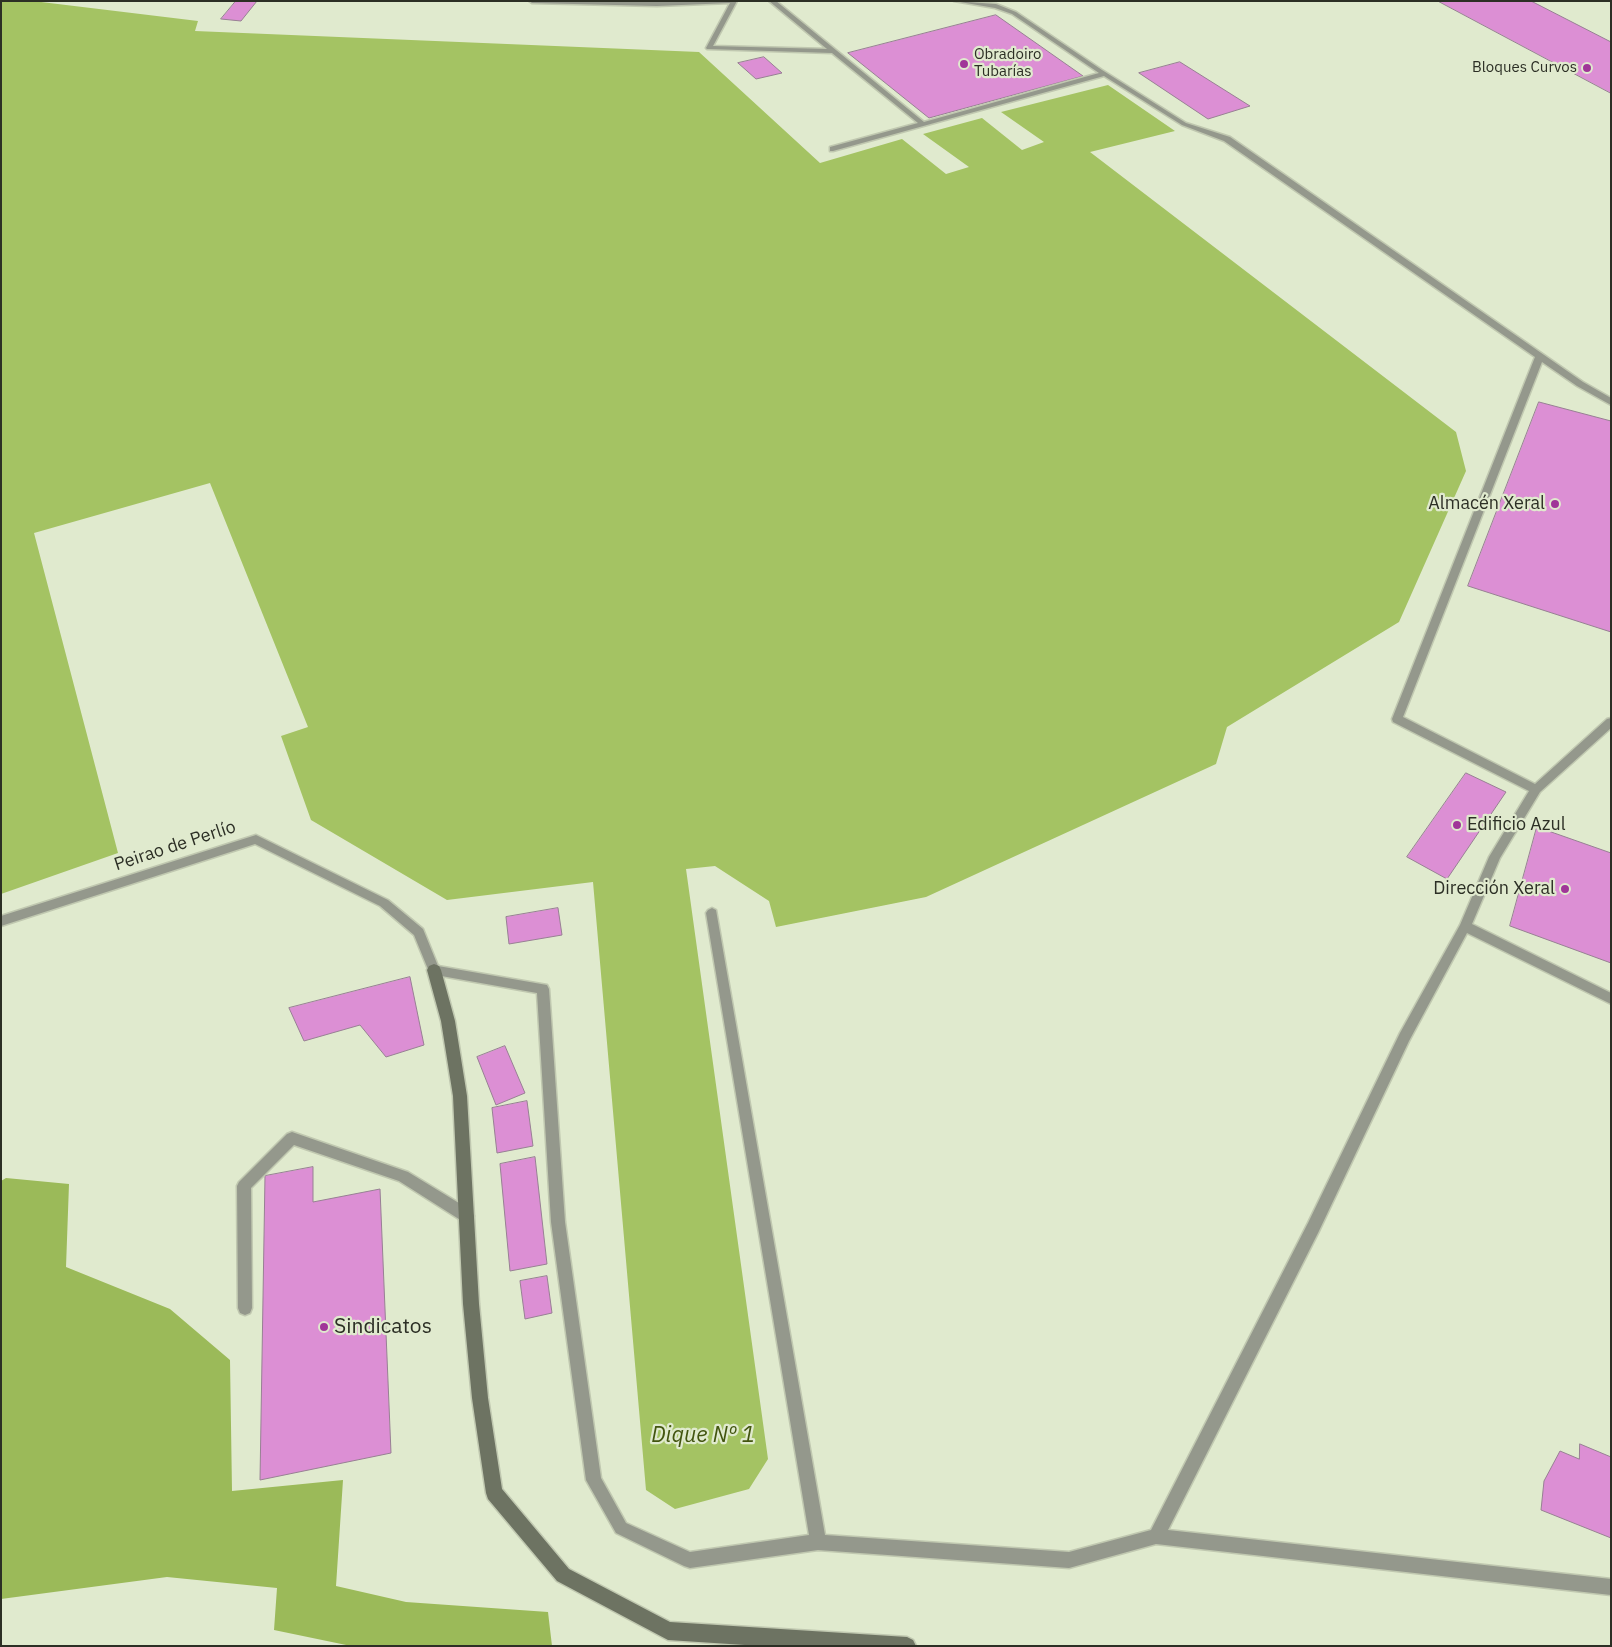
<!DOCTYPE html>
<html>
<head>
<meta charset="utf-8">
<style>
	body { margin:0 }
	#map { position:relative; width:1612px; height:1647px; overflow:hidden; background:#e0eace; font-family:"IBM Plex Sans",sans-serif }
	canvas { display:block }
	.frame { position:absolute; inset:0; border:2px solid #2c2f25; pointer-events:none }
</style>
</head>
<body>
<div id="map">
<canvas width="1612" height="1647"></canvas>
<div class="frame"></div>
</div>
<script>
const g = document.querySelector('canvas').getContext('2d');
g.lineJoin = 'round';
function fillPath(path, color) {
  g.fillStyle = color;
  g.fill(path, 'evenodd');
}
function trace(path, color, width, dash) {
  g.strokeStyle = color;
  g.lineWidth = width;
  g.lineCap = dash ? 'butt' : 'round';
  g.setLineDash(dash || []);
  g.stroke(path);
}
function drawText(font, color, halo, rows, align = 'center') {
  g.font = font + ' "IBM Plex Sans",sans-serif';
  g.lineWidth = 4.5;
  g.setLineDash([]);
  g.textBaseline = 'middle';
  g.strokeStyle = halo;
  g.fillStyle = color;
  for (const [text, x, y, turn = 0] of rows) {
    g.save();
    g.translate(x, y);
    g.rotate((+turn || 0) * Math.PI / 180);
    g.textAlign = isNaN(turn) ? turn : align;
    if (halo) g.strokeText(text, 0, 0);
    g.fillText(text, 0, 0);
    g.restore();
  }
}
const forest = new Path2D(`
	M6 1178 69 1184 66 1267 170 1309 230 1360 232 1491 343 1480 336 1586 406 1602 548 1612 552 1646H351L274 1630 277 1588 167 1577 1 1599V1181Z`);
const water = new Path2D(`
	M1 1H33L198 21 195 31 699 52 820 163 902 139 946 174 969 167 923 134 982 118 1022 150 1044 142 1001 112 1108 85 1175 131 1090 152 1456 432 1466 471 1399 622 1227 727 1216 764 926 897 776 927 769 901 715 866 686 869 768 1459 749 1489 675 1509 646 1490 593 882 447 900 311 820 281 736 308 727 210 483 34 533 118 853 1 894Z`);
const building = new Path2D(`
	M236 1H257L241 21 221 19Z
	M1438 1H1531L1611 42V93Z
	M996 15 1083 76 929 118 848 53Z
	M764 57 782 73 756 79 738 63Z
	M1180 62 1250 106 1208 119 1139 73Z
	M1539 402 1611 421V632L1468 586Z
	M1466 773 1506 792 1447 879 1407 857Z
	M1537 827 1611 853V963L1510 926Z
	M558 908 562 935 509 944 506 917Z
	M410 977 424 1045 386 1057 360 1025 304 1041 289 1008Z
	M505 1046 525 1093 496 1105 477 1057Z
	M527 1101 533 1146 497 1153 492 1108Z
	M535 1157 547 1264 510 1271 500 1164Z
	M313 1167V1202L380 1189 391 1453 260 1480 265 1176Z
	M547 1276 552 1313 525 1319 520 1281Z
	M1580 1444 1611 1457V1538L1541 1510 1544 1481 1560 1451 1579 1459Z`);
const lane = new Path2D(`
	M529 1H737L713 46 827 49 769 1H776L924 122 1099 73 1012 14 995 8 954 1 996 4 1016 12 1102 70 1186 123 1230 137 1583 382 1611 398V405L1577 386 1542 362 1403 717 1535 784 1607 719 1611 718V728L1540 792 1500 858 1472 924 1611 993V1004L1467 933 1409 1041 1318 1233 1168 1530 1611 1579V1595L1156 1544 1069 1568 818 1550 690 1568 684 1566 616 1533 586 1480 551 1222 537 993 430 974 414 935 380 906 255 844 1 926V916L256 835 388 900 423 929 438 966 547 985 549 989 565 1222 601 1478 626 1523 690 1552 809 1535 706 913 708 910 712 908 716 910 825 1535 1069 1552 1151 1530 1308 1223 1400 1033 1460 925 1489 857 1529 791 1393 722 1392 719 1535 357 1224 141 1182 125 1104 76 833 151H830V147L918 123 832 53 707 49 706 48 730 3 657 6 532 3Z
	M292 1132 408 1172 472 1211 474 1216 472 1221 467 1222 462 1221 399 1181 294 1145 251 1188 252 1308 250 1313 245 1315 240 1313 238 1308 237 1186 239 1182 287 1134Z`);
const secondary = new Path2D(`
	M434 964 439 966 441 970 455 1021 467 1096 479 1304 488 1398 502 1489 569 1569 670 1622 907 1637 913 1640 916 1646H760L668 1640 557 1581 488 1499 486 1493 472 1398 463 1304 453 1096 441 1021 427 970 429 966Z`);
const markers = [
	[964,64,5,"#a03698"],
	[1587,68,5,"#a03698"],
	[1555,504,5,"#a03698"],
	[1457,825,5,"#a03698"],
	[1565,889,5,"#a03698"],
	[324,1327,5,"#a03698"]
];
const farPoinames = [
	["Obradoiro",974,55],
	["Tubarías",974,72],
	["Bloques Curvos",1577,68,"right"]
];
const poiNames = [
	["Almacén Xeral",1545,504],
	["Edificio Azul",1467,825,"left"],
	["Dirección Xeral",1555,889]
];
const streetNames = [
	["Peirao de Perlío",175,846,-18]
];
const nearPoinames = [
	["Sindicatos",334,1327]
];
const nearWaternames = [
	["Dique Nº 1",703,1436]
];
fillPath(forest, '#9bba59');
fillPath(water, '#a4c363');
fillPath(building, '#dc8fd4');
trace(building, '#978093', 1);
trace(lane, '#c0c8b0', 3);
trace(secondary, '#c0c8b0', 3);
fillPath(lane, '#94988c');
fillPath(secondary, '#6d7362');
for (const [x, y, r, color] of markers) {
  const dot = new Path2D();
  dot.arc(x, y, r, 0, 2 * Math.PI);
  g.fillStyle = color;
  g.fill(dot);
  trace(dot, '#e0eace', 2);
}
drawText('15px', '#2c2f25', '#e0eace', farPoinames, 'left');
drawText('18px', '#2c2f25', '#e0eace', poiNames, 'right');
drawText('18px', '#2c2f25', '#e0eace', streetNames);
drawText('21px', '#2c2f25', '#e0eace', nearPoinames, 'left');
drawText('italic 22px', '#42550f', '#e0eace', nearWaternames);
</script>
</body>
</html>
